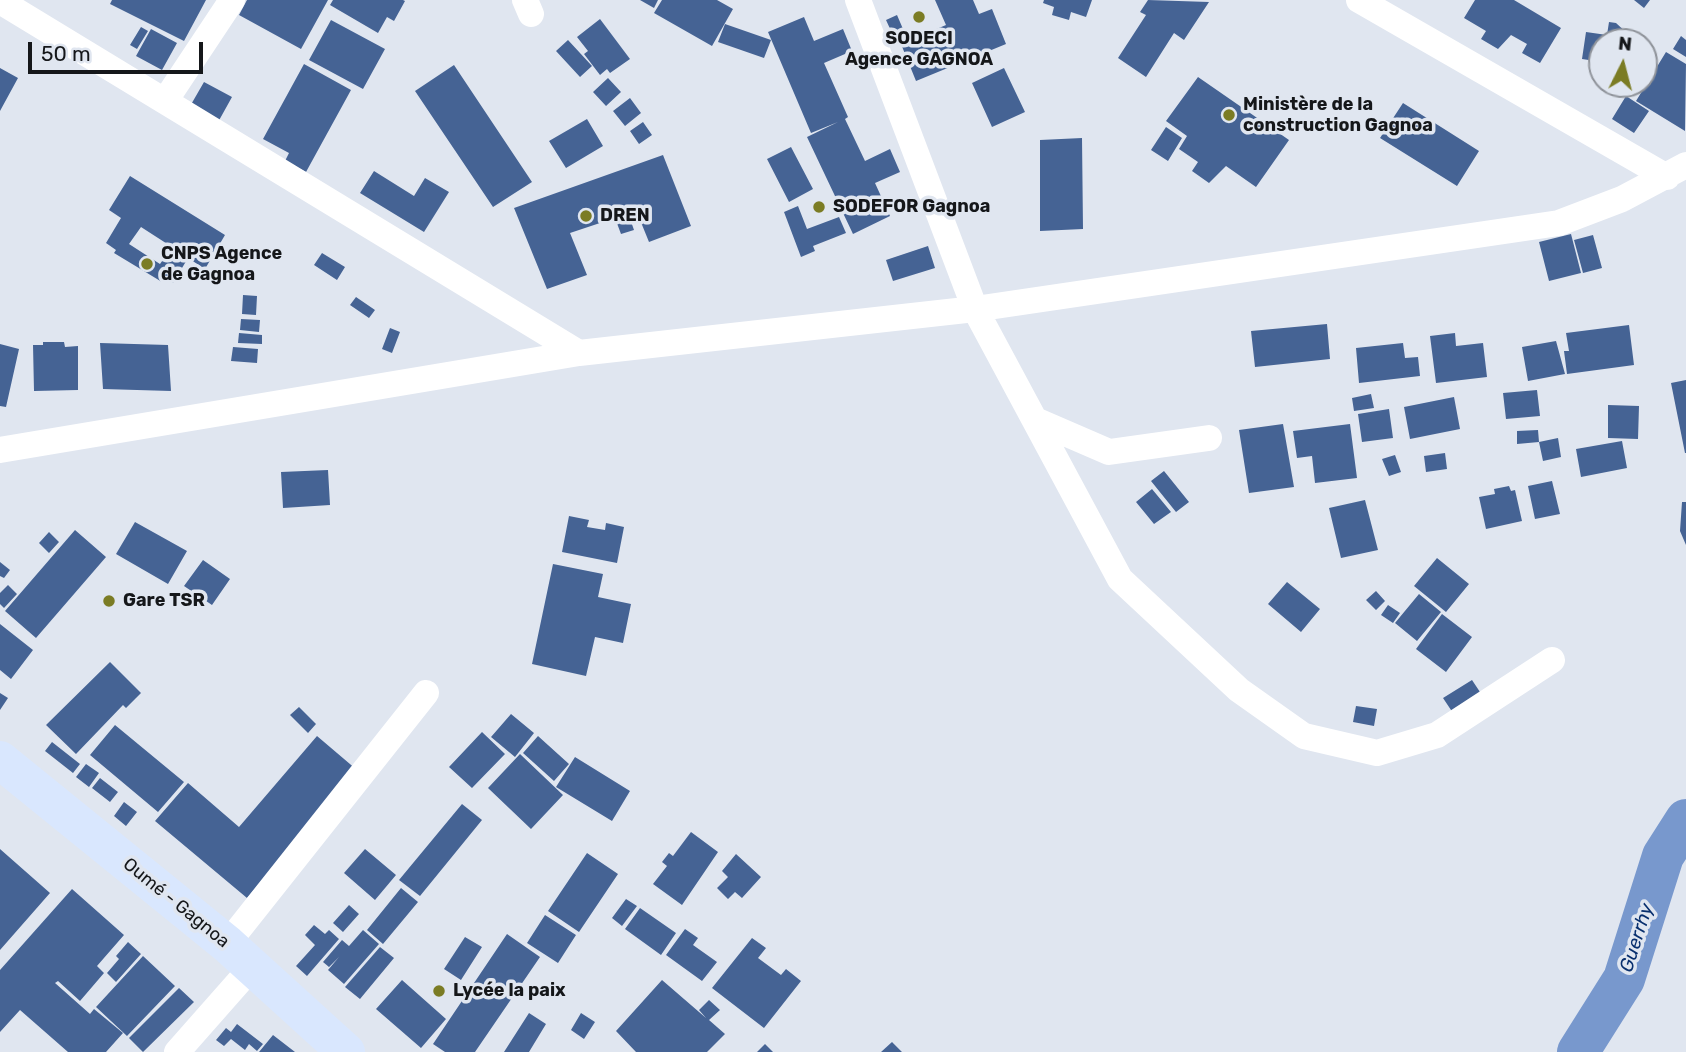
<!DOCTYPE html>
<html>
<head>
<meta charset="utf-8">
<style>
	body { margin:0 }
	#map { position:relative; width:1686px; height:1052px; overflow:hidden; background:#e0e6f0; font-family:Rubik,sans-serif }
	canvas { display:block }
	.north { position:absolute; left:1588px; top:28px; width:70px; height:70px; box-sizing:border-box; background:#e0e6f0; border:2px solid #8f939a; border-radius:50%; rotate:6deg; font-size:19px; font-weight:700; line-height:28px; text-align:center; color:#15171a }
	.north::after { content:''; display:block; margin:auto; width:24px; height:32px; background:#7b7c24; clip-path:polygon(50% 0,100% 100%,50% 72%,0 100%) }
	.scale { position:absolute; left:28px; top:42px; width:175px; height:32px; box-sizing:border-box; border:4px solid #15171a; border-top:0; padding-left:9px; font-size:21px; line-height:24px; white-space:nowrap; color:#15171a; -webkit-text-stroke:5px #e0e6f0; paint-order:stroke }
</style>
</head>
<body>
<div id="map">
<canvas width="1686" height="1052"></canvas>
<div class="north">N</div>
<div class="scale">50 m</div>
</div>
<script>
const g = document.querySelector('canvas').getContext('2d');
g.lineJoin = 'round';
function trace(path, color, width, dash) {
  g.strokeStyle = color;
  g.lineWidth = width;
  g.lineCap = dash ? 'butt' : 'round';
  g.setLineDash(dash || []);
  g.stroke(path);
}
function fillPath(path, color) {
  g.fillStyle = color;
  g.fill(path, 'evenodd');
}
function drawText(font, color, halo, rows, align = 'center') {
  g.font = font + ' Rubik,sans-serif';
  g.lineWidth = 7;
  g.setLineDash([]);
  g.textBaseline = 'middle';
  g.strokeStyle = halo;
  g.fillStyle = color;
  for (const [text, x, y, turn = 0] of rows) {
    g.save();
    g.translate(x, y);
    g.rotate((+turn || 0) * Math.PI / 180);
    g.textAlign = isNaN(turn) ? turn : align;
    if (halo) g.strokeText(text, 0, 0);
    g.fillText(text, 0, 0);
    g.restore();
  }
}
const river = new Path2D(`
	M1578 1052 1624 979 1663 856 1686 820`);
const building = new Path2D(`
	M112 0H206L184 41 110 4Z
	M247 0H328L301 49 239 15Z
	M333 0H403L405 1 394 21 387 17 378 33 330 5Z
	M640 0H658L654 8Z
	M662 0H717L733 9 712 46 654 13Z
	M935 0H973L979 14 992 9 1006 44 916 81 901 44 946 25Z
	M1044 0H1092L1086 17 1071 12 1069 20 1052 15 1054 7 1043 3Z
	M1148 0 1209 2 1184 40 1174 33 1146 77 1118 58 1146 15 1140 12Z
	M1475 0H1514L1561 28 1540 63 1522 53 1527 44 1511 35 1498 49 1481 39 1486 31 1464 18Z
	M1634 0H1650L1644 8Z
	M897 15 903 29 892 33 886 20Z
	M804 17 814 41 843 29 852 51 824 63 848 117 845 119 865 161 890 149 900 172 875 183 890 216 853 234 807 137 838 122 811 133 768 32Z
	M600 19 630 59 610 73 607 69 600 75 584 54 588 51 577 37Z
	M331 20 385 49 363 89 309 60Z
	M1609 22 1616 23 1629 35 1628 42H1602V62L1582 59 1586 32 1607 35Z
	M725 24 771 40 764 58 718 42Z
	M141 27 148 31 137 49 130 45Z
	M151 29 177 43 162 70 136 56Z
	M1681 36 1686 40V57L1673 49Z
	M568 40 592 66 580 77 556 51Z
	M1666 52 1686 64 1685 131 1636 101Z
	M304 64 351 90 306 172 285 161 289 153 263 139Z
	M454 65 532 182 493 207 415 91Z
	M0 68 18 78 0 111Z
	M1004 68 1025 112 992 127 972 83Z
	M1198 77 1289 140 1256 187 1226 166 1209 183 1192 171 1198 162 1179 149 1187 136 1166 121Z
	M608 78 621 92 606 106 593 92Z
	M204 82 232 97 217 124 189 108Z
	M1626 96 1649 111 1634 133 1612 119Z
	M630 98 641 113 625 126 613 111Z
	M1403 103 1479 151 1457 186 1380 138Z
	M587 119 603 146 566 168 549 141Z
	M643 122 652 135 639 144 630 131Z
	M1166 127 1182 138 1168 161 1151 150Z
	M1082 138 1083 229 1040 231V140Z
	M791 147 813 189 789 202 767 159Z
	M663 155 691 226 649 242 636 210 628 213 634 230 621 234 615 218 570 233 587 275 547 289 514 208Z
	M374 171 414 196 425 178 449 192 424 232 360 193Z
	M130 176 225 235 205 269 188 258 173 283 165 278 162 282 114 253 116 250 106 243 121 218 109 210ZM141 227 172 247 160 264 129 244Z
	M798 206 807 229 839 217 846 233 813 246 815 251 801 257 784 212Z
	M1571 234 1581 273 1549 281 1539 242Z
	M1593 235 1602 268 1583 273 1574 240Z
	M928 246 935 268 893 281 886 260Z
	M322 253 345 267 337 280 314 265Z
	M243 295 257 296 256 315 242 314Z
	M356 297 375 310 369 318 350 305Z
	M241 319 260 320 259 332 240 330Z
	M1327 324 1330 359 1255 367 1251 331Z
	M1629 325 1634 365 1567 374 1564 351H1569L1566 333Z
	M390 328 400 332 392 353 382 349Z
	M239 333 262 335V344L238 343Z
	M1455 333 1456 346 1483 343 1487 377 1436 383 1430 336Z
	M1556 341 1565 374 1528 381 1522 347Z
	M43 342H64L65 347 78 346V390L34 391 33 345H43Z
	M100 343 168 345 171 391 103 389Z
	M1403 343 1405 358 1418 357 1420 376 1359 383 1356 348Z
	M0 344 19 349 6 407 0 406Z
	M233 347 258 349 257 363 231 361Z
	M1686 380V453H1685L1671 383Z
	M1537 390 1540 416 1506 419 1503 393Z
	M1371 394 1374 408 1354 411 1352 398Z
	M1454 397 1460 429 1410 439 1404 407Z
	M1608 405 1639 406 1638 439 1608 438Z
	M1389 409 1393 438 1362 442 1358 414Z
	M1283 424 1294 487 1249 493 1239 430Z
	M1350 424 1357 478 1315 483 1312 456 1297 458 1293 431Z
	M1538 430 1539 442 1517 444V431Z
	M1558 438 1561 457 1543 461 1539 442Z
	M1622 441 1627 468 1581 477 1576 449Z
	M1445 453 1447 469 1426 472 1424 456Z
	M1395 455 1401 472 1389 476 1382 459Z
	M328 470 330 505 283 508 281 472Z
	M1164 471 1189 502 1176 512 1151 481Z
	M1552 481 1560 514 1535 519 1528 486Z
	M1509 486 1511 491 1515 490 1522 521 1486 529 1479 497 1495 494 1494 489Z
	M1152 489 1171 512 1154 524 1136 502Z
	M1365 500 1378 550 1341 558 1329 508Z
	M1682 502H1686V545L1680 531Z
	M569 516 589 520 587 527 605 530 606 523 624 527 617 563 562 552Z
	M135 522 187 551 168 584 116 554Z
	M75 530 106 557 36 638 5 611Z
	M49 532 59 542 49 553 39 543Z
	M1437 558 1469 584 1446 612 1414 586Z
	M203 560 230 579 212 605 184 586Z
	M0 562 10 570 4 578 0 576Z
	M553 564 603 574 598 597 631 604 623 643 595 637 586 676 532 664Z
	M1287 582 1320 609 1301 632 1268 604Z
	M8 585 17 594 4 608 0 604V593Z
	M1376 591 1385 601 1376 610 1366 600Z
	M1419 594 1441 612 1417 641 1395 623Z
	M1388 605 1400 613 1393 623 1381 615Z
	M1442 614 1472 637 1446 672 1416 649Z
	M0 624 33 650 11 679 0 670Z
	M110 662 141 693 126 708 123 705 76 754 46 725Z
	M1472 680 1484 698 1455 716 1443 698Z
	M0 693 8 698 0 710Z
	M1356 706 1377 709 1374 726 1353 722Z
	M299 707 316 724 308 733 290 715Z
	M511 714 534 733 515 757 491 737Z
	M115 725 184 782 158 812 90 755Z
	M482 732 505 754 472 788 449 767Z
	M317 736 357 770 247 898 155 821 188 783 239 827Z
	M538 736 569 764 554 781 523 753Z
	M52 742 80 764 73 773 45 751Z
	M520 754 563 795 531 829 488 788Z
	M575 757 630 791 612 821 556 787Z
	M86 764 99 773 89 787 76 777Z
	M100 778 118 792 110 802 92 788Z
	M124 802 137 812 126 826 114 816Z
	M462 804 482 820 420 896 399 880Z
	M691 832 718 852 682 905 653 884 667 866 662 862 669 853 673 856Z
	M0 849 50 893 0 950Z
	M365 849 396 875 375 900 344 873Z
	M587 853 618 874 579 932 548 911Z
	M736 854 761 877 742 898 735 892 728 899 717 888 728 877 722 871Z
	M401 888 418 902 383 944 367 930Z
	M72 889 124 935 97 966 104 973 80 1001 58 981 55 983 90 1014 94 1009 123 1033 106 1052H68L20 1010 0 1032V970Z
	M626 899 637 906 622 926 612 918Z
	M349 905 359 914 343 932 333 923Z
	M640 908 676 933 661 955 625 929Z
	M545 915 576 935 558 963 527 943Z
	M314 925 325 934 329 930 339 939 307 976 296 966 315 945 305 935Z
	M685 929 698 938 693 945 717 962 702 981 666 955Z
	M363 930 379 944 344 984 328 970 339 957 329 967 323 962 342 940 349 946Z
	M507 934 540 957 475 1052H445L433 1044Z
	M465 937 482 947 461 980 444 969Z
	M752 938 766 948 758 958 781 975 786 969 801 981 764 1028 712 988Z
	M128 942 141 954 116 982 107 973 119 959 116 956Z
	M380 947 394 958 360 999 345 987Z
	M143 956 175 986 127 1036 96 1007Z
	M402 980 446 1019 421 1048 376 1009Z
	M662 980 706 1018 699 1010 709 1000 720 1010 709 1020 725 1034 707 1052H636L616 1031Z
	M179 988 194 1002 143 1052 129 1038Z
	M529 1013 546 1024 529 1052H504Z
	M581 1013 595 1022 584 1039 571 1030Z
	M237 1024 263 1044 257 1051 249 1044 245 1050 231 1039 224 1046 216 1040 226 1028 231 1032Z
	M273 1035 295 1052H259Z
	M892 1042 902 1052H881Z
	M765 1044 773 1052H757Z`);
const street = new Path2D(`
	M525 0 531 14
	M858 0 975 309 1120 579 1239 690 1304 736 1377 753 1437 735 1552 660
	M1359 0 1667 177
	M0 1 579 353
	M165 101 232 0
	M1035 420 1109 452 1209 438
	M0 450 579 353 975 309 1559 223 1622 199 1686 165
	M227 944 426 693
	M177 1052 252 967`);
const primary = new Path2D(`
	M0 760 227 944 346 1052`);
const markers = [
	[919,17,7,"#7b7c24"],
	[1229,115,7,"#7b7c24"],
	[819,207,7,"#7b7c24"],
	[586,216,7,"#7b7c24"],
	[147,264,7,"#7b7c24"],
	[109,601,7,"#7b7c24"],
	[439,991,7,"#7b7c24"]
];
const poiNames = [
	["SODECI",919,39,"center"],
	["Agence GAGNOA",919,60,"center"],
	["Ministère de la",1243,105],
	["construction Gagnoa",1243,126],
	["SODEFOR Gagnoa",833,207],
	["DREN",600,216],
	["CNPS Agence",161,254],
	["de Gagnoa",161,275],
	["Gare TSR",123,601],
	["Lycée la paix",453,991]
];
const streetNames = [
	["Oumé - Gagnoa",176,903,39]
];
const waterNames = [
	["Guerrhy",1637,938,-72]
];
trace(river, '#7898cd', 42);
fillPath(building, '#456394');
trace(street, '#fff', 26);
trace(primary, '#d9e7fe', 38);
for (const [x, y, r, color] of markers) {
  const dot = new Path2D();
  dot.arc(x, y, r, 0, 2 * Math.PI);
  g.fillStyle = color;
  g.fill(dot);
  trace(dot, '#e0e6f0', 2.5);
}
drawText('bold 18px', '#15171a', '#e0e6f0', poiNames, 'left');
drawText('18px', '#15171a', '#e0e6f0', streetNames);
drawText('italic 19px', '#082f6e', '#e0e6f0', waterNames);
</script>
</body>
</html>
